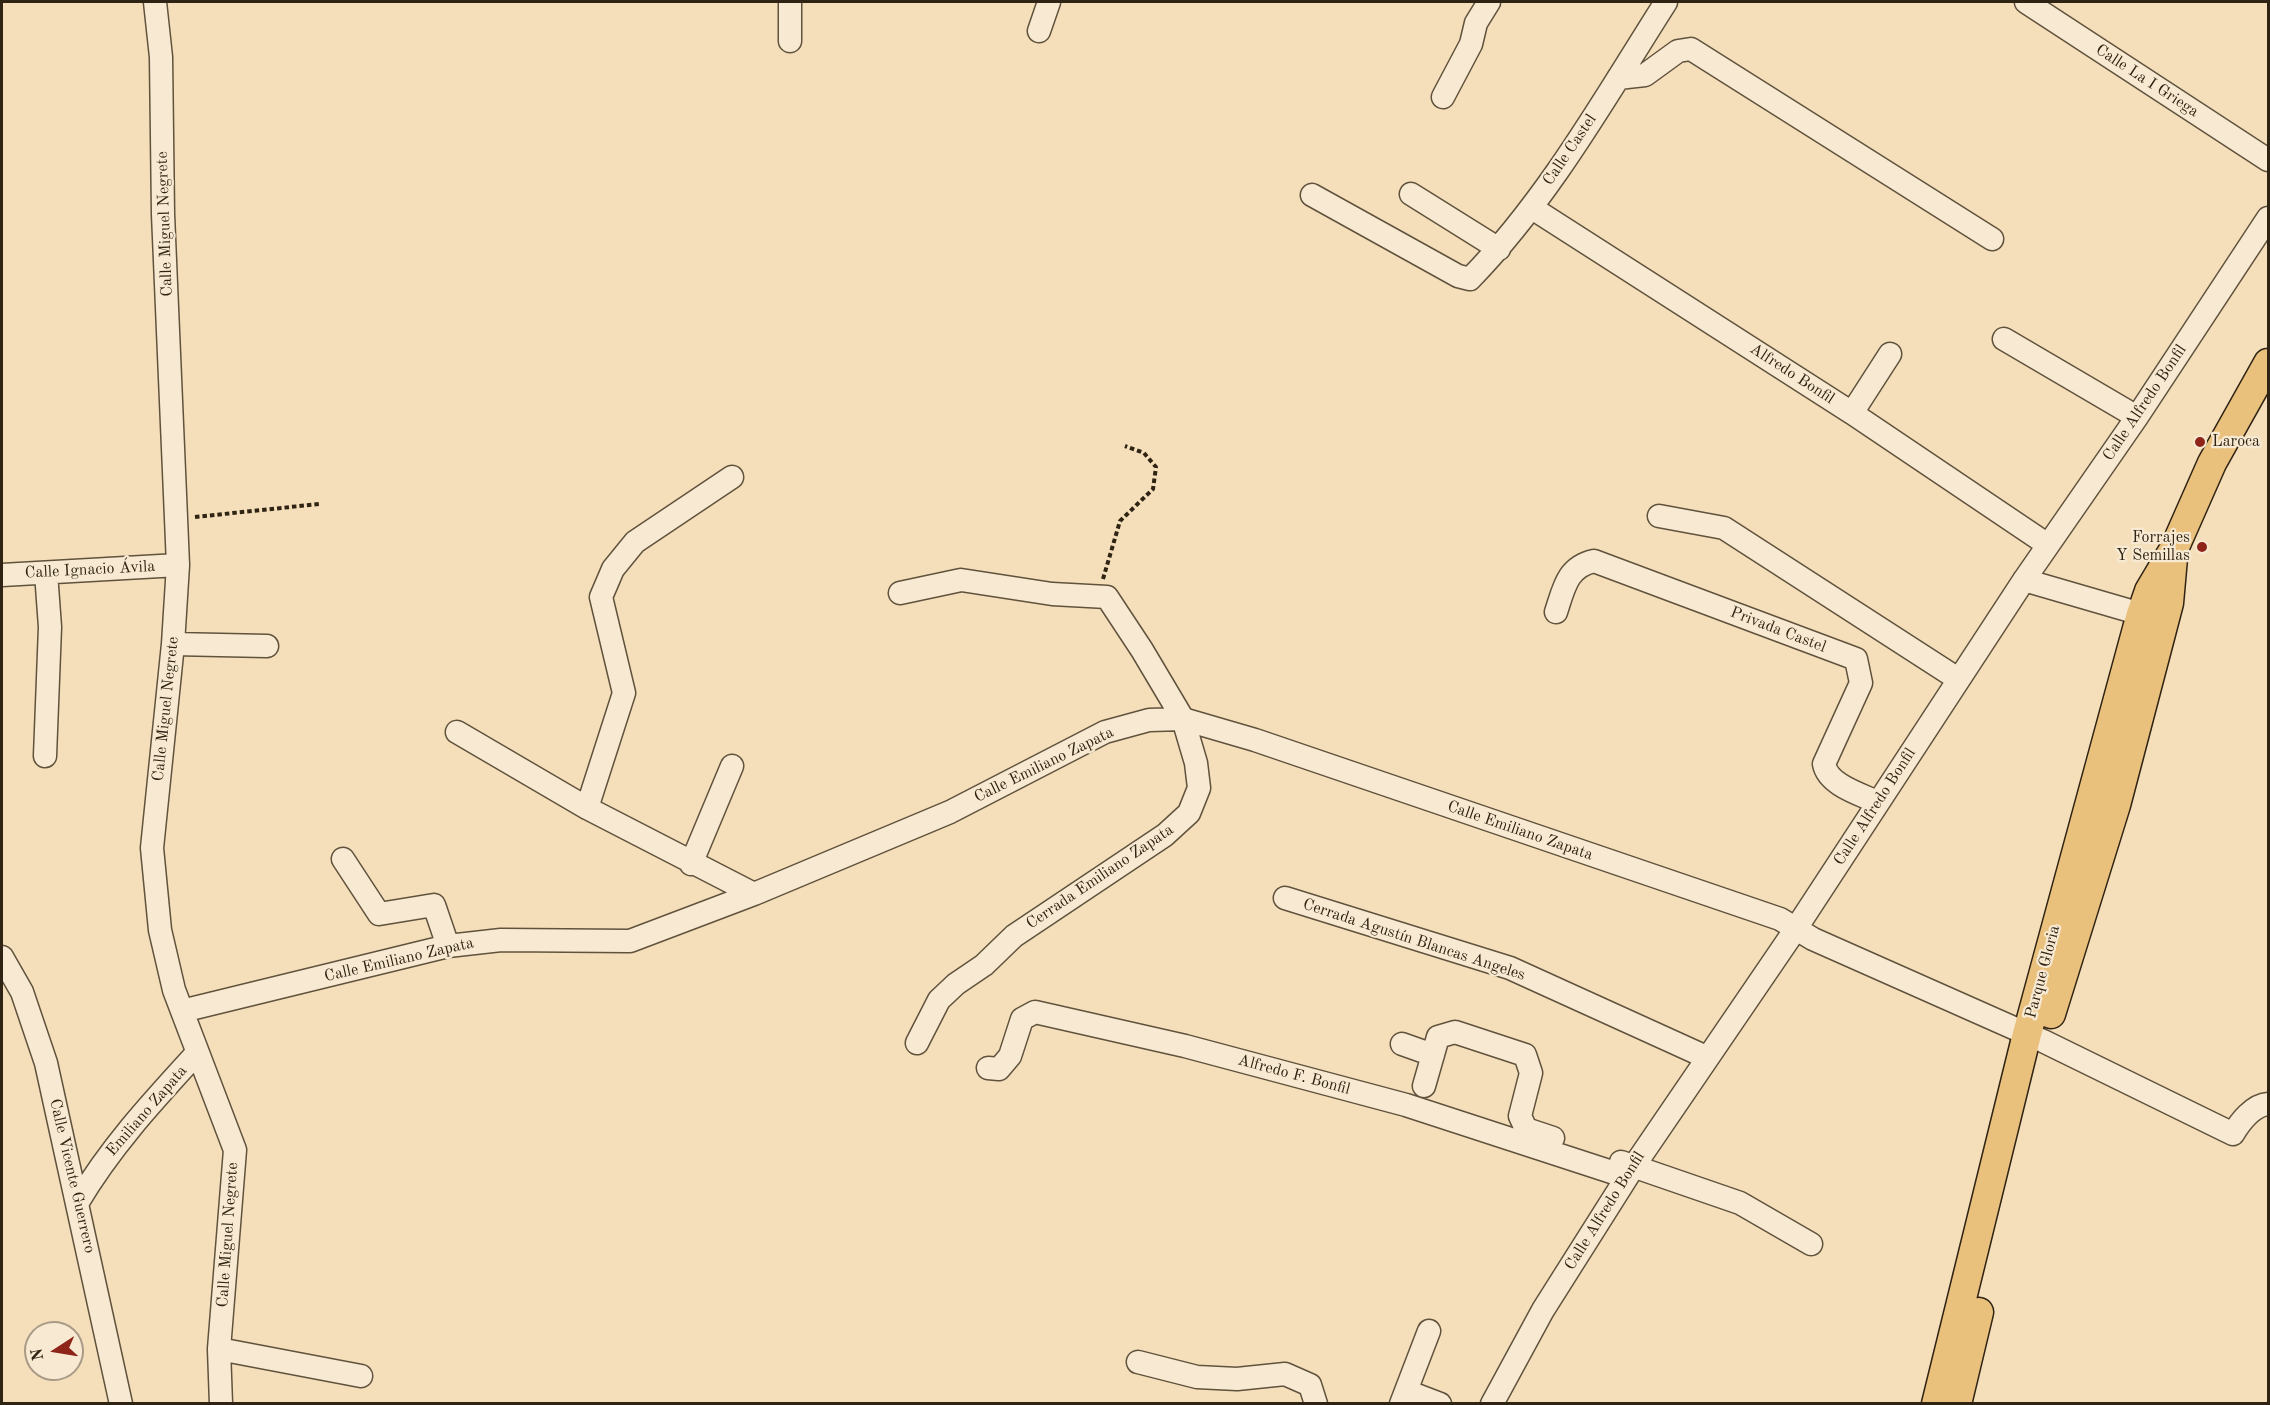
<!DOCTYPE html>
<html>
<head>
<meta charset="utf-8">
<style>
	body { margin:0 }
	#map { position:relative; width:2270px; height:1405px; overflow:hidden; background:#f4dfba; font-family:"Old Standard TT",serif }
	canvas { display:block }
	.frame { position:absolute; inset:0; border:3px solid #2f2313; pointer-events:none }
	.north { position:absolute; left:24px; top:1321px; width:60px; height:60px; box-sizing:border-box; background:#f8ead2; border:2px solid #a89a86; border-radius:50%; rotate:258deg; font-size:16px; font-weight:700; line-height:24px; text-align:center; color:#2f2313 }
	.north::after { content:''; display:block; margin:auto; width:21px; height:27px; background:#8f2418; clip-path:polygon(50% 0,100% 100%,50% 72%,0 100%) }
</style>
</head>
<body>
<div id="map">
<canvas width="2270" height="1405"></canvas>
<div class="frame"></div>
<div class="north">N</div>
</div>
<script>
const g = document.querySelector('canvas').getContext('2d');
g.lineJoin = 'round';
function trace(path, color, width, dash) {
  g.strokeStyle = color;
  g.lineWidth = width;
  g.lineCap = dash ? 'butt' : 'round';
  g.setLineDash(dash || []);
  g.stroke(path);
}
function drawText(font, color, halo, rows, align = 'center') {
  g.font = font + ' "Old Standard TT",serif';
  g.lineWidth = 4.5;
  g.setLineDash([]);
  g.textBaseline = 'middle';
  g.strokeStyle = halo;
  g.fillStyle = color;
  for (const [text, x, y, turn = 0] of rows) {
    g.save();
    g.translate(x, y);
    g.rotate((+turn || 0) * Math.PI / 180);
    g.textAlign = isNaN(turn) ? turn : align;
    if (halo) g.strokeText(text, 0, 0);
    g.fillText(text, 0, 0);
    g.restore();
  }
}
const path = new Path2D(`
	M195 517 319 504
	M1103 579 1120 521 1153 489 1156 467 1144 453 1125 446`);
const minor = new Path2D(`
	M155 2 161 57 163 214 178 565 173 644 152 848 160 930 174 990 235 1150 219 1349 221 1404
	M2026 2 2268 160
	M1039 31 1049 2
	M790 41V2
	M1618 78 1645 75 1678 51 1691 49 1992 239
	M1443 97 1471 44 1476 23 1489 2
	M1411 194 1499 249
	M1312 195 1458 276 1470 279C1549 198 1606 96 1666 2
	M1532 208 1852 413 2048 545
	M2004 339 2137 417
	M1852 413 1890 354
	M1659 516 1724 528 1958 679
	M2 575 178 565
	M2024 580 2141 614
	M900 593 961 580 1052 594 1107 597 1142 650 1183 719 1196 763 1199 788 1189 813 1165 835 1014 936 984 965 956 984 939 1000 917 1043
	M1556 612C1564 588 1567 567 1594 561L1856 659 1861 683 1824 764C1828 785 1860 794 1877 802
	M173 644 267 646
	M457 732 587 808 754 894
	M45 756 50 627 46 573
	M587 808 624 693 601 597 613 569 635 542 732 477
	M343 859 379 914 434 905 448 946
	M691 864 732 766
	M1285 898 1510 968 1706 1057
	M2 957 22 992 46 1063 121 1404
	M182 1011 448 946 501 940 630 941 754 894 950 812 1105 732 1149 720 1183 719 1255 740 1780 919 1813 939 2043 1041 2233 1134C2240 1122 2253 1105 2268 1104
	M1402 1044 1433 1055
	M988 1068 999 1069 1010 1056 1022 1019 1035 1012 1185 1046 1406 1105 1627 1177
	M1424 1086 1438 1037 1455 1032 1525 1055 1531 1073 1520 1116 1526 1129 1553 1138
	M1621 1162 1740 1203 1811 1244
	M78 1202C111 1146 154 1100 197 1053
	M219 1349 361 1376
	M1138 1362 1197 1377 1237 1379 1285 1374 1310 1385 1316 1404
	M1406 1391 1440 1404
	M1401 1404 1429 1331
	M1492 1404 1543 1310 1634 1166 1795 930 2024 580 2137 417 2268 218`);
const major = new Path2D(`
	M2051 1014 2116 805 2169 603 2173 558
	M1936 1404 2027 1034 2141 614 2149 591 2174 549 2212 463 2268 363
	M1957 1404 1979 1312`);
const markers = [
	[2200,442,6,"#8f2418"],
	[2202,547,6,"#8f2418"]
];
const streetNames = [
	["Calle La I Griega",2147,81,33],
	["Calle Castel",1570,150,-56],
	["Calle Miguel Negrete",165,224,-92],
	["Alfredo Bonfil",1792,374,33],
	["Calle Alfredo Bonfil",2145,403,-56],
	["Calle Ignacio Ávila",90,570,-3],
	["Privada Castel",1778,630,21],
	["Calle Miguel Negrete",166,709,-84],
	["Calle Emiliano Zapata",1044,765,-26],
	["Calle Alfredo Bonfil",1875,807,-57],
	["Calle Emiliano Zapata",1520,831,19],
	["Cerrada Emiliano Zapata",1100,877,-34],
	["Cerrada Agustín Blancas Angeles",1414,940,18],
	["Calle Emiliano Zapata",399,960,-13],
	["Parque Gloria",2043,972,-75],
	["Alfredo F. Bonfil",1294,1075,15],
	["Emiliano Zapata",147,1111,-49],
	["Calle Vicente Guerrero",72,1176,77],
	["Calle Alfredo Bonfil",1605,1211,-58],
	["Calle Miguel Negrete",228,1235,-86]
];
const poiNames = [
	["Laroca",2212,442],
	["Forrajes",2190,538,"right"],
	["Y Semillas",2190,556,"right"]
];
trace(minor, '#60523d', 25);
trace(major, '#2f2313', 31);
trace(path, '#2f2313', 4, [4.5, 3]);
trace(minor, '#f8ead2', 22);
trace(major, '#eac07d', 28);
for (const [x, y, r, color] of markers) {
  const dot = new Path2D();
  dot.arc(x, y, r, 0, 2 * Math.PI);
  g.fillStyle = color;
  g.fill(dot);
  trace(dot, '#f8ead2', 2);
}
drawText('16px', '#2f2313', '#f8ead2', streetNames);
drawText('16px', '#2f2313', '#f8ead2', poiNames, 'left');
</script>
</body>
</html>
